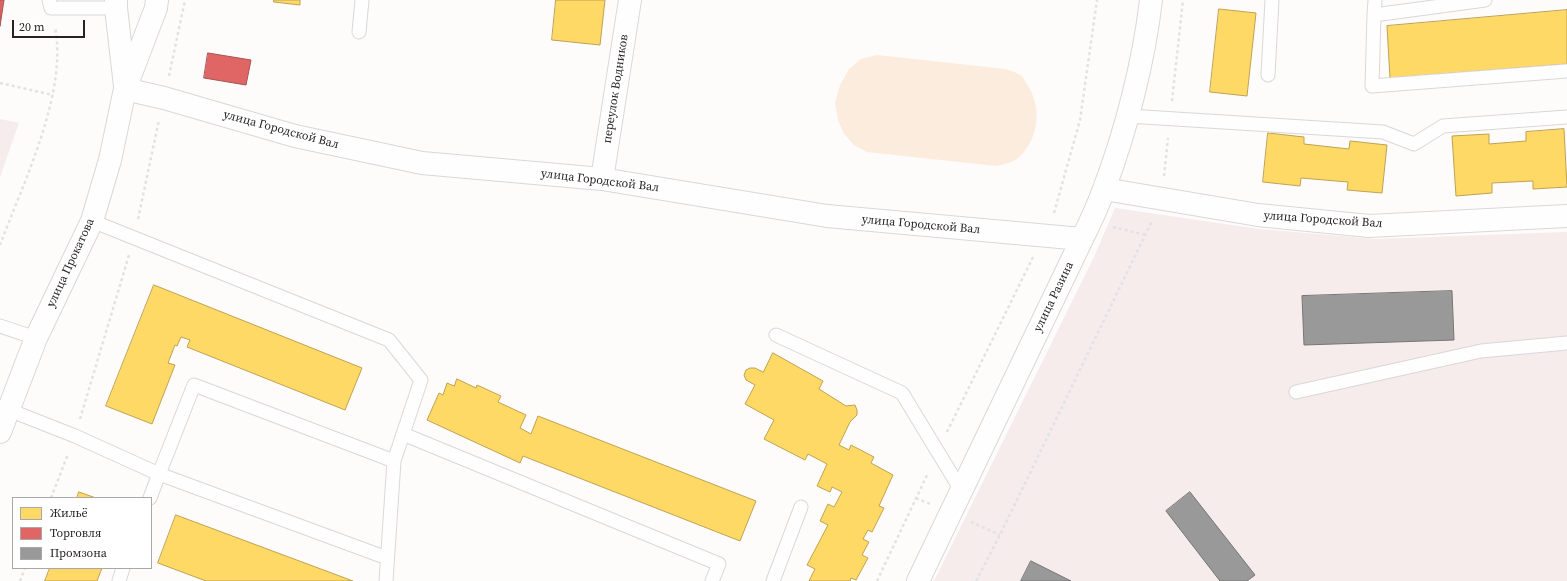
<!DOCTYPE html>
<html>
<head>
<meta charset="utf-8">
<style>
	body { margin:0 }
	#map { position:relative; width:1567px; height:581px; overflow:hidden; background:#fefbfb; font-family:"Source Serif 4",serif }
	canvas { display:block }
	.legend { position:absolute; left:12px; top:497px; width:140px; height:72px; box-sizing:border-box; background:#fff; border:1px solid #a9a7a7; margin:0; padding:5px 7px; list-style:none; font-size:12px; color:#272323 }
	.legend li { display:flex; align-items:center; gap:8px; height:20px }
	.legend b { width:20px; border:1px solid #a9a7a7 }
	.scale { position:absolute; left:12px; top:20px; width:73px; height:18px; box-sizing:border-box; border:2px solid #272323; border-top:0; padding-left:5px; font-size:12px; line-height:14px; white-space:nowrap; color:#272323; -webkit-text-stroke:3px #fff; paint-order:stroke }
</style>
</head>
<body>
<div id="map">
<canvas width="1567" height="581"></canvas>
<ul class="legend">
<li><b style="height:11px;background:#ffd966"></b>Жильё</li>
<li><b style="height:11px;background:#e06666"></b>Торговля</li>
<li><b style="height:11px;background:#999"></b>Промзона</li>
</ul>
<div class="scale">20 m</div>
</div>
<script>
const g = document.querySelector('canvas').getContext('2d');
g.lineJoin = 'round';
function fillPath(path, color) {
  g.fillStyle = color;
  g.fill(path, 'evenodd');
}
function trace(path, color, width, dash) {
  g.strokeStyle = color;
  g.lineWidth = width;
  g.lineCap = dash ? 'butt' : 'round';
  g.setLineDash(dash || []);
  g.stroke(path);
}
function drawText(font, color, halo, rows, align = 'center') {
  g.font = font + ' "Source Serif 4",serif';
  g.lineWidth = 4;
  g.setLineDash([]);
  g.textBaseline = 'middle';
  g.strokeStyle = halo;
  g.fillStyle = color;
  for (const [text, x, y, turn = 0] of rows) {
    g.save();
    g.translate(x, y);
    g.rotate((+turn || 0) * Math.PI / 180);
    g.textAlign = isNaN(turn) ? turn : align;
    if (halo) g.strokeText(text, 0, 0);
    g.fillText(text, 0, 0);
    g.restore();
  }
}
const built = new Path2D(`
	M0 119 19 123 0 177Z
	M1115 208 1259 229 1376 239 1567 232V581H934L1094 257Z`);
const green = new Path2D(`
	M877 55 1006 69C1011 71 1017 73 1021 75 1023 77 1025 81 1026 83 1041 103 1040 134 1023 153 1016 162 1006 164 996 166L867 152 854 145 844 134 838 120 835 103 840 85 849 69 861 59Z`);
const homes = new Path2D(`
	M274 0H300V5L274 2Z
	M556 0H605L600 45 552 40Z
	M1219 9 1256 13 1247 96 1210 92Z
	M1567 10V64L1390 78 1387 26Z
	M1564 129 1567 187 1533 189V181L1492 183V193L1456 196 1452 136 1489 134V144L1526 141V132Z
	M1268 133 1304 137V144L1349 149 1350 141 1387 145 1382 193 1347 190 1348 182 1301 178 1300 186 1263 182Z
	M154 285 362 368 345 410 187 347 190 340 181 337 177 346 175 345 168 363 175 365 152 424 106 406Z
	M773 353 823 381 819 389 846 406 855 405 857 410V415L850 422 839 445 849 450 851 445 874 457 871 463 893 475 879 506 884 508 872 532 868 530 863 539 869 542 862 555 868 558 856 580 851 578 850 581H809L815 569 807 565 828 525 820 521 828 504 834 507 842 492 832 487 830 492 817 486 827 464 808 454 805 460 764 439 774 420 745 404 755 385 746 380 744 375 746 370 750 368H755L763 372Z
	M457 379 476 388 477 385 501 396 498 402 526 415 520 428 531 434 538 416 756 501 740 541 523 456 520 463 427 420 439 393 443 395 447 383 454 386Z
	M79 492 96 498H77Z
	M176 515 353 581H206L158 563Z
	M50 568H102L97 581H45Z`);
const shops = new Path2D(`
	M0 0H4L0 26Z
	M208 53 251 60 246 85 204 78Z`);
const industry = new Path2D(`
	M1452 291 1454 340 1304 345 1302 296Z
	M1190 492 1255 575 1247 581H1220L1166 511Z
	M1031 561 1071 581H1021Z`);
const path = new Path2D(`
	M169 76 185 0
	M0 83 53 95
	M1172 101 1183 0
	M1164 176 1168 138
	M1054 213 1080 120 1097 0
	M138 219 159 120
	M1113 227 1146 235
	M0 245C23 183 68 93 55 27
	M80 419 129 255
	M947 432 1033 257
	M51 498 68 454
	M916 498 930 504
	M971 522 1000 535
	M20 581 25 568
	M877 581 928 473
	M976 581 1000 535 1152 221`);
const service = new Path2D(`
	M49 0 51 8H116
	M1375 0 1374 15 1485 0
	M1374 15 1372 86 1567 71
	M359 32 362 0
	M1268 75 1272 0
	M1128 116 1383 132 1414 144 1443 126 1567 117
	M0 326 36 338
	M776 335 902 393 961 490
	M1296 392 1481 351 1567 343
	M9 410 75 436 159 474 194 385 394 461 421 380 389 340 92 221
	M403 434 719 564 712 581
	M150 498 159 474 387 558
	M119 581 123 568
	M386 581 394 461
	M773 581 801 507`);
const minor = new Path2D(`
	M125 89 164 98 295 136 422 163 602 179 827 216 1082 239
	M602 179 630 0
	M1104 189 1258 215 1369 226 1567 216
	M918 581 1082 239C1090 223 1098 206 1104 189 1126 131 1144 61 1151 0`);
const tertiary = new Path2D(`
	M116 0V8L125 86
	M0 432 36 338 92 221 110 160 125 89 156 8 157 0`);
const streetNames = [
	["переулок Водников",616,89,-81],
	["улица Городской Вал",281,130,15],
	["улица Городской Вал",600,181,7],
	["улица Городской Вал",1323,220,4],
	["улица Городской Вал",921,225,5],
	["улица Прокатова",71,263,-65],
	["улица Разина",1054,297,-64]
];
fillPath(built, '#f5eceb');
fillPath(green, '#fcecdd');
fillPath(homes, '#ffd966');
trace(homes, '#bea252', 1);
fillPath(shops, '#e06666');
trace(shops, '#a85252', 1);
fillPath(industry, '#999');
trace(industry, '#777676', 1);
trace(service, '#dad7d7', 15);
trace(minor, '#dad7d7', 24);
trace(tertiary, '#dad7d7', 24);
trace(path, '#e2e2e2', 2.5, [3, 3]);
trace(service, '#fffefe', 13);
trace(minor, '#fffefe', 22);
trace(tertiary, '#fffefe', 22);
drawText('12px', '#272323', '#fff', streetNames);
</script>
</body>
</html>
